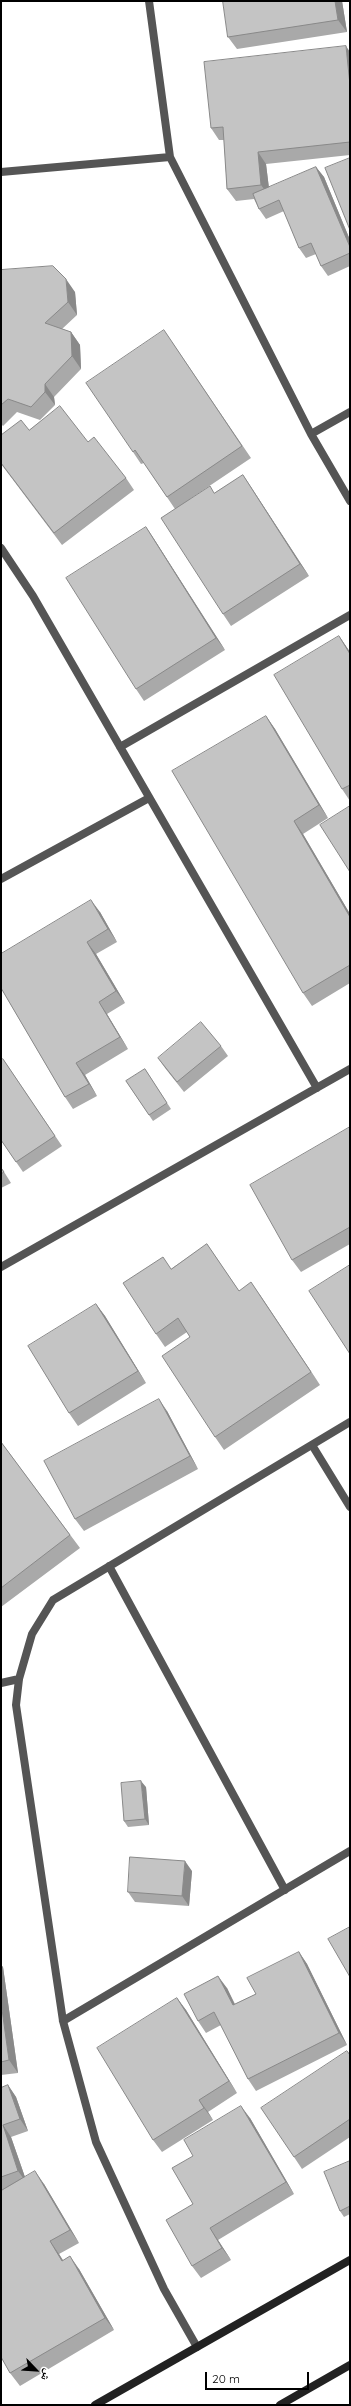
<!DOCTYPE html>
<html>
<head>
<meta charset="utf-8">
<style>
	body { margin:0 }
	#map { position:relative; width:351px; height:2406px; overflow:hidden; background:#fff; font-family:Quicksand,"Noto Naskh Arabic",sans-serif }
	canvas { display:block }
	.frame { position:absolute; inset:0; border:2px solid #000; pointer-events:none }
	.north { position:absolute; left:16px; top:2350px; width:40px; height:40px; -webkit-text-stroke:3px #fff; paint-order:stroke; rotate:115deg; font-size:11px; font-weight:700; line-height:16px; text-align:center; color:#000 }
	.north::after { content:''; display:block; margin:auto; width:14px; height:18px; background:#000; clip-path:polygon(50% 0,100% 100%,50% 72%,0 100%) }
	.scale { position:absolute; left:205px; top:2372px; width:104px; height:18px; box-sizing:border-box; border:2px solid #000; border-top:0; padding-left:5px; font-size:12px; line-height:14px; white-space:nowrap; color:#000; -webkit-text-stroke:3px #fff; paint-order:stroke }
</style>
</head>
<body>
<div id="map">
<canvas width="351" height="2406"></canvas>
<div class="frame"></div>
<div class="north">ش</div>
<div class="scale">20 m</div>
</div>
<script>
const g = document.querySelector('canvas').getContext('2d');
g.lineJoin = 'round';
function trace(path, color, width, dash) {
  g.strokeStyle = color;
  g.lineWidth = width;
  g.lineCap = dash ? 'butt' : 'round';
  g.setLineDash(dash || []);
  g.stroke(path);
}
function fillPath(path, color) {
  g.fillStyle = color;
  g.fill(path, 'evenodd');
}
const street = new Path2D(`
	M149 1 170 157 311 434 350 501
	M1 172 170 157
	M311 434 350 412
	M1 548 33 596 317 1088
	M120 747 350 615
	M1 879 149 798
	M1 1267 350 1069
	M312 1445 350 1507
	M109 1566 285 1890
	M1 1683 19 1679
	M63 2021 350 1851
	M197 2347 164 2289 96 2142 63 2021 16 1705 19 1679 32 1634 53 1600 350 1422`);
const secondary = new Path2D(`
	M95 2405 350 2260
	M280 2405 350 2365`);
const wall = new Path2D(`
	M223 1H342L347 32 237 49 228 37Z
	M350 52V155L266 164 269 188 316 167 324 177 350 240V266L328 276 321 266 316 254 306 258 299 248 284 211 266 219 259 209 254 199 236 201 227 189 224 140H219L211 128Z
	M1 270 75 292 77 315 62 329 71 332 80 345 81 369 54 397 55 405 40 420 17 412 3 426 1 424Z
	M172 342 251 458 190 499 215 493 243 475 251 487 309 576 231 626 223 614 175 509 144 463 141 464 133 452Z
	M29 430 88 442 126 478 134 490 62 545 1 464V435Z
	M146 527 154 539 225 650 144 701 136 689Z
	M339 636 350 652V801L342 789Z
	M266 716 275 729 328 818 303 834 350 914V983L312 1006 303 993Z
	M100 912 117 942 96 954 125 1003 107 1014 128 1049 85 1075 97 1096 73 1109 65 1097 1 988Z
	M221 1046 228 1056 184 1092 165 1068 158 1058Z
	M3 1059 62 1146 23 1172 1 1140Z
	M145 1069 171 1109 153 1121 126 1081Z
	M350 1127V1244L301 1272 292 1260Z
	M1 1167 11 1183 1 1188Z
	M207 1244 239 1291 260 1295 320 1385 224 1450 215 1437 190 1337 187 1332 165 1347 156 1334 171 1269Z
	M96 1304 105 1316 146 1383 78 1426 69 1413Z
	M167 1411 198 1469 84 1531 75 1519Z
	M1 1442 80 1548 1 1607Z
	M146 1787 149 1825 128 1827 124 1821Z
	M192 1871 189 1906 135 1902 128 1892Z
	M299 1952 307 1964 347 2045 256 2091 248 2079 221 2025 206 2033 198 2021 227 1988 235 2004 256 1994Z
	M1 1965 3 1967 18 2073 1 2075Z
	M177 1998 186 2010 237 2093 208 2112 213 2120 162 2152 153 2140Z
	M350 2055V2137L302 2169 294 2157Z
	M8 2085 16 2097 28 2131 11 2137 25 2177 44 2184 79 2243 59 2254 63 2260 79 2269 114 2330 20 2386 10 2373 1 2357V2088Z
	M250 2118 294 2194 218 2240 231 2260 201 2278 192 2266 193 2156Z
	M350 2161V2214L344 2217 340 2211Z`);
const shadedWall = new Path2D(`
	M335 1H342L347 32 338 20Z
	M346 46 350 52V85Z
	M258 152 266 164 270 197 261 185Z
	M316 167 324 177 350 240V247Z
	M66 279 75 292 77 315 68 302Z
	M71 332 80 345 81 369 72 356Z
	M45 384 54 397 55 405 45 392Z
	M243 475 251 487 309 576 300 564Z
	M146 527 154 539 225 650 216 638Z
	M339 636 350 652V654Z
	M266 716 275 729 328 818 319 805Z
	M294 821 303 834 350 914V917Z
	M91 900 100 912 117 942 108 929Z
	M87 942 96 954 125 1003 116 991Z
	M99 1002 107 1014 128 1049 120 1037Z
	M76 1063 85 1075 97 1096 89 1084Z
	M251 1282 260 1295 320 1385 311 1372Z
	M96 1304 105 1316 146 1383 138 1371Z
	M159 1399 167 1411 198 1469 190 1456Z
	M141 1781 146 1787 149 1825 145 1819Z
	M185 1861 192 1871 189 1906 182 1896Z
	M299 1952 307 1964 347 2045 339 2033Z
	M1 1965 3 1967 18 2073 9 2060 1 2002Z
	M218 1976 227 1988 241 2018 233 2005Z
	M177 1998 186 2010 237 2093 229 2081Z
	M8 2085 16 2097 28 2131 20 2119Z
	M199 2100 208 2112 213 2120 204 2108Z
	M241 2106 250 2118 294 2194 286 2182Z
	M3 2125 11 2137 27 2183 18 2171Z
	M35 2171 44 2184 79 2243 70 2230Z
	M210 2228 218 2240 231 2260 222 2248Z
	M50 2241 59 2254 71 2274 62 2261Z
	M70 2256 79 2269 114 2330 105 2318Z`);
const building = new Path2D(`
	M223 1H335L338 20 228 37Z
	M346 46 350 85V142L258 152 261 185 227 189 223 127 211 128 204 62Z
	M350 158V230L325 168Z
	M316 167 350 247V253L321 266 311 243 299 248 279 200 259 209 253 194Z
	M53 266 66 279 68 302 45 323 71 332 72 356 45 384V392L31 407 8 399 1 405V270Z
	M164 330 242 446 167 497 135 450 133 452 86 383Z
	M60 406 88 442 94 437 126 478 54 533 1 463V435L21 420 29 430Z
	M243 475 300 564 223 614 161 518 210 486 214 493Z
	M146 527 216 638 136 689 66 578Z
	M339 636 350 654V785L342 789 274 675Z
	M266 716 319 805 294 821 350 917V965L303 993 172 771Z
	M350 806V872L320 825Z
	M91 900 108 929 87 942 116 991 99 1002 120 1037 76 1063 89 1084 65 1097 1 988V954Z
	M201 1022 221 1046 177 1082 158 1058Z
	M3 1059 55 1136 16 1162 1 1140V1060Z
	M145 1069 167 1103 149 1115 126 1081Z
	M350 1127V1227L292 1260 250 1185Z
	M1 1168 4 1172 1 1174Z
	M207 1244 239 1291 251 1282 311 1372 215 1437 162 1356 190 1337 178 1318 156 1334 123 1283 163 1257 171 1269Z
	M350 1265V1354L309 1291Z
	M96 1304 138 1371 69 1413 28 1346Z
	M159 1399 190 1456 75 1519 44 1461Z
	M1 1442 70 1535 1 1588Z
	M141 1781 145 1819 124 1821 121 1783Z
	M130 1857 185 1861 182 1896 128 1892Z
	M350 1927V1977L328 1939Z
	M299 1952 339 2033 248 2079 214 2012 198 2021 184 1994 218 1976 233 2005 256 1994 247 1978Z
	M177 1998 229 2081 199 2100 204 2108 153 2140 97 2048Z
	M1 2002 9 2060 1 2062Z
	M347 2051 350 2055V2119L294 2157 261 2108Z
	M8 2085 20 2119 3 2125 18 2171 1 2177V2088Z
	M241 2106 286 2182 210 2228 222 2248 192 2266 166 2220 193 2204 172 2168 193 2156 184 2140Z
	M350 2161V2206L340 2211 324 2172Z
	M35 2171 70 2230 50 2241 62 2261 70 2256 105 2318 10 2373 1 2357V2191Z`);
trace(street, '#555', 8);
trace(secondary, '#222', 8);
fillPath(wall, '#a9a9a9');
fillPath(shadedWall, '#898989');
fillPath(building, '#c4c4c4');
trace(building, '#898989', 1);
</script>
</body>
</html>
